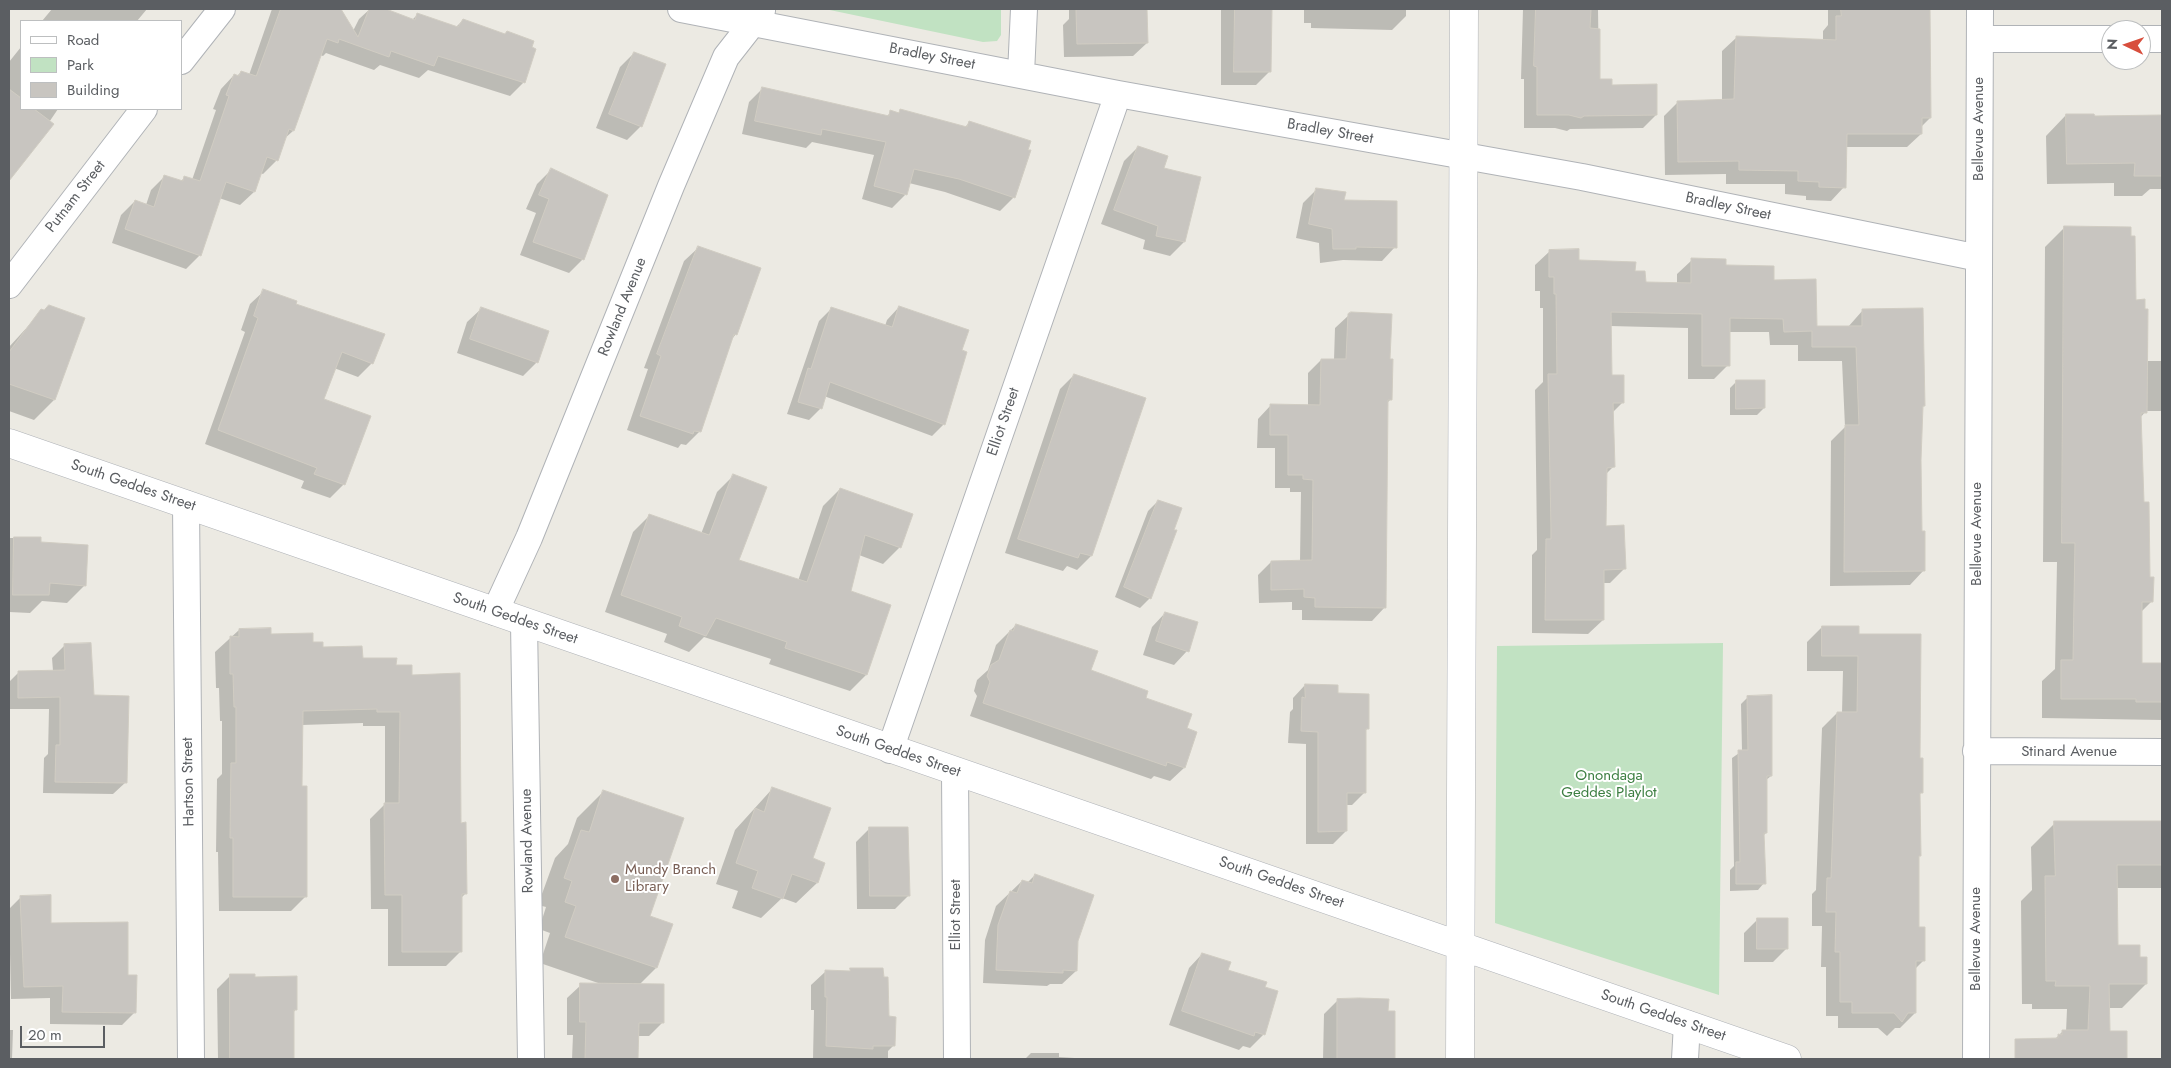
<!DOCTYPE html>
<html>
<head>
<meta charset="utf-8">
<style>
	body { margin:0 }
	#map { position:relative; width:2171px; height:1068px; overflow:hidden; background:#eceae3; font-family:Jost,sans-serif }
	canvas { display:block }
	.frame { position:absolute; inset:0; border:10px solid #5b5e62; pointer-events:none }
	.legend { position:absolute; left:20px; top:20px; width:162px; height:90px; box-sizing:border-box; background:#fff; border:1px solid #bdbfc0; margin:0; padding:6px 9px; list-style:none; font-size:15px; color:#5b5e62 }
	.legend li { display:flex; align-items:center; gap:10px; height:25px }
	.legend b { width:25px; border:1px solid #bdbfc0 }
	.north { position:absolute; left:2101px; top:20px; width:50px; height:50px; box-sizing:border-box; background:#fff; border:1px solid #bdbfc0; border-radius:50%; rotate:273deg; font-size:14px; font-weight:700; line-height:20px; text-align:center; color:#5b5e62 }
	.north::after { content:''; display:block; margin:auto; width:18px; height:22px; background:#d84e3d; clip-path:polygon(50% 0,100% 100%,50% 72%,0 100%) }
	.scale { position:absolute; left:20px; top:1026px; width:85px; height:22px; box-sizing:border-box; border:2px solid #5b5e62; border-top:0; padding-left:6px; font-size:15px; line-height:18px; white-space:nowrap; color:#5b5e62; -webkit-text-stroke:4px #fff; paint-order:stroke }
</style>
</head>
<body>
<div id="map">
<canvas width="2171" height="1068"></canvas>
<div class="frame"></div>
<ul class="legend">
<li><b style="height:6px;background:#fff"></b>Road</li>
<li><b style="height:14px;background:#c1e2c2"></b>Park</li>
<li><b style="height:14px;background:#c8c5c0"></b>Building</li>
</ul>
<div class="north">N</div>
<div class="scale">20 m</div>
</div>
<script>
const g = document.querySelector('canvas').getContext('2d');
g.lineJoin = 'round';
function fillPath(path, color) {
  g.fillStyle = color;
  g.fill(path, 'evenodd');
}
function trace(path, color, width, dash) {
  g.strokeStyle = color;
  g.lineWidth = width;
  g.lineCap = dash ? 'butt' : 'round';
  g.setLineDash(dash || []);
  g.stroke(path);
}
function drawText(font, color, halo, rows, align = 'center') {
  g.font = font + ' Jost,sans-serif';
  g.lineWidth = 4;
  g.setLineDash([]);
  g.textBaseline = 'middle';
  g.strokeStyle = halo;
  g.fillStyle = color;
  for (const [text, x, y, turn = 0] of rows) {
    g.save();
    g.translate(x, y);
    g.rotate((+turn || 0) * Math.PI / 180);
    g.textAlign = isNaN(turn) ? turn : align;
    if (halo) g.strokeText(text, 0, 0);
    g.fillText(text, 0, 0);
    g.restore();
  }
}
const green = new Path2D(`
	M825 9H1001V35L997 41 983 42Z
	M1723 643 1719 995 1495 923 1497 646Z`);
const shadow = new Path2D(`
	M52 9H147L137 21H42Z
	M272 9H339L353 31 359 19 370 9H382L412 20 417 15 456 27 463 20 524 82 510 96 428 70 419 78 380 65 374 70 326 53 323 56 320 55 293 131 284 139 277 160 263 174 260 173 254 192 240 205 219 198 200 255 186 269 112 243 121 215 135 201 146 205 151 190 165 176 180 182 185 177 192 180 216 110 213 109 221 89 234 75 237 76 241 72 249 75Z
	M1069 9H1146L1147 43 1133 56 1064 57 1063 25 1069 19Z
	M1270 9 1269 72 1256 85H1221V10Z
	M1304 9H1406V16L1392 30 1311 28V23H1304Z
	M1523 9H1598L1599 81 1656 115 1643 128 1570 129 1567 131 1555 128H1524V79H1521Z
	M1828 9H1929L1930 118 1921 127V134L1907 147H1845L1844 187 1831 201 1806 200V196L1785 194V184H1726V174L1665 175 1664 116 1678 102 1722 101V51L1736 38 1823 40V31L1828 25Z
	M21 47V109H58L20 165 9 176V62Z
	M634 53 641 126 627 140 596 128 620 67Z
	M762 89 886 117 891 112 898 113 901 111 965 127 969 123 1014 197 1000 211 945 192 909 183 906 194 892 208 862 199 874 155 812 142 806 148 742 134 749 102Z
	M2066 115 2094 118 2162 116V189H2150L2142 196H2114V183L2047 184 2046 136Z
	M1138 147 1162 169 1184 242 1170 256 1143 249 1145 240 1101 224 1124 161Z
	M551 170 583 259 569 273 520 255 536 213 526 209 537 184Z
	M1317 189 1343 201 1395 247 1382 261 1343 260 1320 263 1319 243 1296 238 1303 203Z
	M2065 227 2135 301 2147 310 2148 361H2162V411H2146L2140 418 2142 504 2152 601 2141 612V664L2162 665V720L2042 718V681L2055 669 2057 562H2043L2045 247Z
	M698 248 736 334 732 339 700 431 686 445 681 444 678 448 627 430 648 369 644 368 684 261Z
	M1550 251 1578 261 1634 272 1644 283 1677 284V274L1692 260 1725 266 1773 281 1816 327H1848L1863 310 1924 406 1921 408 1920 460 1921 532 1924 570 1910 585 1830 586 1831 441 1845 427 1842 361H1798V345H1770L1769 332H1728V365L1714 379H1688V328L1610 326V376L1623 402 1612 413 1613 467 1605 475V527L1624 569 1610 583H1603V620L1588 634 1532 633V555L1537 550V543L1535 390 1543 382V308H1540V291H1535V265Z
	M264 291 294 305 372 363 358 377 334 368 323 399 344 484 330 498 301 488 304 481 205 444 245 332 241 330 250 304Z
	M899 307 960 350 944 424 932 436 824 396 821 408 809 420 787 414 819 321 831 309 885 326 887 320Z
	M481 309 537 362 523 376 457 353 467 322Z
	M42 311 54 400 34 420 9 411V347Z
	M1349 315 1389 360 1391 399 1387 403 1385 607 1372 621 1302 620V610H1292V602L1259 603 1258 575 1271 562 1300 561 1301 492H1290V488H1275V448H1257L1258 419 1271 405 1308 406V373L1321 360H1334L1335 328Z
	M1074 375 1144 398 1091 556 1077 570 1067 566 1063 571 1005 553 1060 389Z
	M1737 381 1764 408 1757 415H1730V388Z
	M734 475 737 561 798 581 823 506 840 489 900 547 883 564 859 555 849 592 866 675 850 691 769 664 771 659 704 637 689 652 664 642 667 634 605 612 633 532 649 516 701 534 717 492Z
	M1158 501 1150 598 1140 608 1115 597 1148 511Z
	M9 538H39L40 543 85 585 67 603 42 601 30 613 9 612Z
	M1165 613 1187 651 1174 665 1143 655 1152 627Z
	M1016 625 1089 671 1144 699 1184 768 1170 781 1154 776 1151 779 970 716 977 696 974 691 977 680 988 670 996 645Z
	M1822 627 1858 635 1919 759 1921 793 1919 795 1917 858 1918 928 1924 960 1915 969V1013L1900 1028H1895L1887 1036 1878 1028H1838V1016H1826V967H1821L1822 926H1812V894L1816 890 1822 728 1837 713H1842L1843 671H1807V642Z
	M239 630 312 643 361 660 395 666 411 676 460 824 466 893 461 898 460 952 446 966H388V909H371L370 819 385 804V726H363V723L302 725 301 788 306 896 291 911H219L218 852H216L217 779 222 774V721H220L219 688H216L215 652Z
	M65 645 93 696 126 782 113 794 43 793 44 758 48 754 49 709H9V682L19 672 53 671 52 658Z
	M1305 685 1336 694 1367 729 1365 731V792L1352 805H1346V831L1333 844H1306V744L1288 743 1290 712 1293 709V698Z
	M1748 697 1771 776 1766 780V833L1763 836 1764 883 1758 890 1730 891V870L1734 866 1732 758 1742 751 1741 704Z
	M773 788 812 859 823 864 817 883 796 903 782 898 761 918 732 908 738 891 716 884 735 830Z
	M604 791 648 917 656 968 639 985 663 1022 649 1036H637V1059H572L573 1035H567V998L581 985 601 984 540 963 550 933 539 929 546 907 538 905 555 858 568 844 577 818Z
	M2162 822V888H2116L2117 946 2139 958 2146 984 2122 1008H2108L2109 1033H2125V1059H2030L2049 1040H2054L2062 1032H2066L2067 1009H2032V1004H2022L2021 901 2032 890 2031 847 2055 823Z
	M870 828 909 895 895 909H857L856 842Z
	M1035 875 1077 941 1076 971 1062 984H1050L1047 986 983 983 985 940 996 906 1022 881 1027 883Z
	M21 897 50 924 127 976 135 1012 122 1025 50 1024V998L11 999 9 909Z
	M1758 919 1787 948 1773 962H1744V933Z
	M1202 954 1226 971 1264 988V1034L1250 1048 1243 1046 1239 1050 1169 1025 1189 968Z
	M882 970 888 1018 894 1045 888 1051V1059H813L814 1010H811V985L825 972Z
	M231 975 254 978 296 1009 293 1013V1059H218L217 989Z
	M1338 1000 1393 1012 1395 1059H1323L1324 1014Z
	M9 1030H13L12 1059H9Z
	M1031 1053H1059V1057L1090 1059H1025Z`);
const building = new Path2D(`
	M281 9H341L358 37 369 9H386L415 20 417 13 458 27 463 19 505 34 507 31 534 41 532 47 536 49 525 83 438 56 434 66 391 51 389 57 339 39 338 43 327 39 294 131 289 129 278 161 267 157 255 192 226 182 201 256 125 229 135 200 154 207 164 175 183 181 184 176 200 181 229 96 226 95 234 74 239 76 241 71 256 76Z
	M1147 9 1148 43 1077 44 1076 10Z
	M1235 9H1272L1271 72H1234Z
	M1536 9H1591L1590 28 1600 29V79H1612V85L1657 84V115L1584 116 1581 118 1569 115H1537V67L1534 66Z
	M1841 9H1930L1931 118H1922V134H1847L1846 188 1819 187V182L1798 181V171L1739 170V161L1678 162 1677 101 1734 99 1736 36 1836 40V16H1841Z
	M634 52 666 64 642 127 609 114Z
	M762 87 889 116 890 110 899 113 900 109 967 127 969 121 1031 141 1028 150H1031L1015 198 959 179 914 169 907 195 874 186 886 142 822 129 821 135 755 121Z
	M9 89 21 98V109H34L54 124 9 181Z
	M2066 114H2094L2095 116 2162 115V176H2134L2135 163 2067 164Z
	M1138 146 1168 156 1164 168 1201 177 1185 242 1156 236 1158 226 1114 210Z
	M551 168 608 195 584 260 533 242 549 199 539 195Z
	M1316 188 1346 192 1344 200 1397 201V248L1356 247V249H1333L1332 229 1309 224Z
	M2064 226 2131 227V236H2135L2136 300 2145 299V309H2148L2147 413H2141L2144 502H2149L2150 577H2154L2153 602H2142V663H2162V702H2136V699H2061V660H2073L2075 543H2062Z
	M698 246 761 268 737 335 734 334 701 432 694 431 693 434 640 416 661 356 657 354Z
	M1579 249V260L1636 262 1635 271H1645L1646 282 1691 283V258L1726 259V265L1774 266V280L1816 279 1817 326H1862V309L1923 308 1925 406H1923L1921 460 1922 531H1925V571L1844 572 1845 425H1859L1856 347H1812V331L1784 332 1783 319 1730 318V366H1702V314L1611 312 1612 375H1624V403H1613L1615 467 1607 468 1606 526 1624 525 1626 569 1604 570V620H1545L1546 539H1551V528L1548 374H1557L1556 294H1554V277H1549V250Z
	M263 289 297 301 296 304 385 334 373 364 342 352 324 399 371 416 345 485 314 474 317 468 218 430 258 318 254 316Z
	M49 305 85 318 55 400 9 384V352L41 309 44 310Z
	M899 306 969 330 962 350 967 352 945 425 830 382 822 409 798 402 808 368 811 369 831 307 892 327Z
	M481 307 549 331 538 363 470 339Z
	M1351 312 1392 314 1390 359H1393L1392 400H1388L1386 608 1315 607V598L1304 597V589L1271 590V561L1312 560 1313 480 1303 479V475H1288V435H1270V404L1320 405 1321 359H1346L1348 314Z
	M1074 374 1146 398 1092 556 1080 553 1078 558 1018 539Z
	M1736 380H1765V408L1736 409Z
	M733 474 767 487 739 560 807 582 840 488 913 514 901 548 865 535 851 591 891 605 867 675 785 648 787 642 716 618 706 636 679 626 682 617 621 595 649 514 709 535Z
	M1158 500 1182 508 1174 530H1177L1151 599 1124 587Z
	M14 537H41V542L88 545 86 586 50 583 49 595H13Z
	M1165 612 1198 622 1189 652 1156 641Z
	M1016 624 1098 651 1091 670 1148 691 1146 698 1192 714 1187 728 1197 732 1185 768 1167 762 1166 766 983 703 990 682 987 676 991 665 999 660 1010 630 1013 631Z
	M1822 626H1859V634H1921L1920 758H1923V793H1920L1921 856H1919V927H1925V961H1916V1013H1908L1902 1022 1894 1013H1852V1002H1840V952H1835L1836 912H1826L1827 878H1831L1837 712H1857L1858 656H1822Z
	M271 628V634L313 633V642H323V647L362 646 363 658H397L396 665H412V675L460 673 461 823 466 822 467 894H462V952H402V895H385L384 803H399L400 712H377V709L303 711 302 786H307V897H233V838H230L231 763H236V707H234L233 674H230V636L239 637V629Z
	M91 643 94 695 129 696 127 783 55 782 56 745H60V697L18 698V671L65 670 64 644Z
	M1305 684 1338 685V693L1369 694V729H1366V793H1347V831L1318 832V732L1301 731 1302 697 1305 698Z
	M1772 695V776H1767V833H1764L1766 884H1736V862H1740L1738 750H1748L1747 696Z
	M772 787 831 808 813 858 825 863 818 883 792 874 783 899 752 888 758 871 736 863 755 808 764 812Z
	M603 790 684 818 650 916 673 924 657 968 565 937 576 906 565 902 572 881 564 878 581 830 589 832Z
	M2054 821H2162V865H2117L2118 945H2140V957H2147V984H2109L2110 1031H2127V1059H2015V1039L2058 1038V1034L2062 1035V1030H2088L2090 986H2055L2056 981H2046L2045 876H2055Z
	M869 827H908L910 896H870Z
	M1035 874 1094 895 1078 941 1077 971 1063 970V973L996 970 998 925 1010 891 1017 893 1022 880 1032 883Z
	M51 895V923L128 922V975H137L136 1013 62 1012 63 986 24 987 20 896Z
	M1757 918H1788V949H1757Z
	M1202 953 1231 962 1228 970 1267 982 1265 987 1278 991 1265 1035 1255 1032 1254 1036 1182 1011Z
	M850 968H883L884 977H888L889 1016 896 1017 895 1046H873V1049L826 1046 827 997H825V970L850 971Z
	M230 974H255V977L297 976V1010H294V1059H230Z
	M580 983 664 984V1023H639L638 1059H585L586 1022H580Z
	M1359 998 1389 999 1388 1011H1395V1059H1337V999Z`);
const street = new Path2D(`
	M681 9 1118 94 1582 177 1979 258
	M1980 39H2111
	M2141 39H2162
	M181 61 222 9
	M1021 74 1024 9
	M9 285 144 109
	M186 504 191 1059
	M495 612 529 538 671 186 726 57 762 11
	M524 623 531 1059
	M890 750 1118 94
	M1976 751 2162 752
	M955 772 957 1059
	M1685 1059 1687 1024
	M1976 1059 1980 9`);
const secondary = new Path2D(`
	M9 443 1787 1059
	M1460 1059 1464 9`);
const markers = [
	[615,879,5,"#8d6e63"]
];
const streetNames = [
	["Bradley Street",932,57,11],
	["Bellevue Avenue",1979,129,-90],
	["Bradley Street",1330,132,10],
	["Putnam Street",76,197,-52],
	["Bradley Street",1728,207,12],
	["Rowland Avenue",623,307,-68],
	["Elliot Street",1004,422,-71],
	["South Geddes Street",133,486,19],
	["Bellevue Avenue",1977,534,-90],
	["South Geddes Street",515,619,19],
	["South Geddes Street",898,752,19],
	["Stinard Avenue",2069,752],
	["Hartson Street",189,782,-91],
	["Rowland Avenue",528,841,-91],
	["South Geddes Street",1281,883,19],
	["Elliot Street",956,915,-90],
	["Bellevue Avenue",1976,939,-90],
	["South Geddes Street",1663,1016,19]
];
const parkNames = [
	["Onondaga",1609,776],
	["Geddes Playlot",1609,793]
];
const educationNames = [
	["Mundy Branch",625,870],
	["Library",625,887]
];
fillPath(green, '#c1e2c2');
fillPath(shadow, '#0003');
fillPath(building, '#c8c5c0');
trace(building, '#d0ccc2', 1);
trace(street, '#b0b3b7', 28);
trace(secondary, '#afb2b7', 29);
trace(street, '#fff', 26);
trace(secondary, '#fff', 28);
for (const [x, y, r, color] of markers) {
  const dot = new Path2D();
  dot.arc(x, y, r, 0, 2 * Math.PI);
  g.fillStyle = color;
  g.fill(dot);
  trace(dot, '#fff', 2);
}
drawText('15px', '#5b5e62', '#fff', streetNames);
drawText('15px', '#3d7f42', '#fff', parkNames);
drawText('15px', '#785e54', '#fff', educationNames, 'left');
</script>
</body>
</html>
